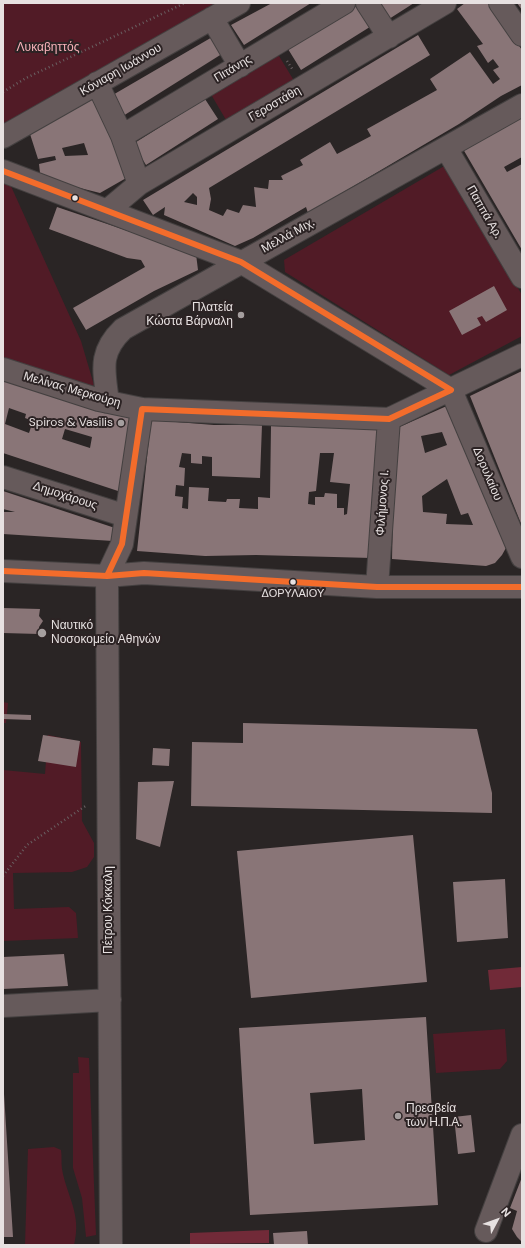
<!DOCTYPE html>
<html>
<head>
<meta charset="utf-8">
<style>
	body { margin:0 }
	#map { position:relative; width:525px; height:1248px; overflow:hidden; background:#2a2525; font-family:"DM Sans",sans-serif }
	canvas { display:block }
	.frame { position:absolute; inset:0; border:4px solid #e7e1e1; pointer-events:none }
	.north { position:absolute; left:477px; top:1200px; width:40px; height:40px; -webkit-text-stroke:3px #2c2324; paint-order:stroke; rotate:49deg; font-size:11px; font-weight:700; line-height:16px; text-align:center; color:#e7e1e1 }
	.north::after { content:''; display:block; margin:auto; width:14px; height:18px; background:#e7e1e1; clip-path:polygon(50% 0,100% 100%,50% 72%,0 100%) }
</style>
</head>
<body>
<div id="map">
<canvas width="525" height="1248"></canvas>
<div class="frame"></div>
<div class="north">N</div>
</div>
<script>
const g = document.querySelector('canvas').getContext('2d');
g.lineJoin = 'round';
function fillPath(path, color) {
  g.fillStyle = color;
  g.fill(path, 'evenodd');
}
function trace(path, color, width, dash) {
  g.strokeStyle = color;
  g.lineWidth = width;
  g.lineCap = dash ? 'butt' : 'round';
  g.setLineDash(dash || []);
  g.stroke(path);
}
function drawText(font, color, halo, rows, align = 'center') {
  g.font = font + ' "DM Sans",sans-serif';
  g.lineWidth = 4;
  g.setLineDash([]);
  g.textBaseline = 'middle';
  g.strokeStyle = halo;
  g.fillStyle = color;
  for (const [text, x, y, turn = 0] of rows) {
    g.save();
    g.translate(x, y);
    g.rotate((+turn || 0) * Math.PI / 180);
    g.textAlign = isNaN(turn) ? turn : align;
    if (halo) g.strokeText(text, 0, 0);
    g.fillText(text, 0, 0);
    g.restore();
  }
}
const green = new Path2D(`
	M3 3H217L3 125Z
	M276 51 296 84 229 125 209 91Z
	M446 165 522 295V336L449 375 285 272 284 260Z
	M3 181 10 184 81 341 94 385 87 390 3 363Z
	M3 702 8 703 6 723H3Z
	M48 735 81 742 82 821 94 843V857L87 867 72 872 13 873 14 909 69 907 76 913 78 938 3 941V770L45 774Z
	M505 1029 507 1061 500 1069 436 1073 433 1034Z
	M78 1057 89 1058 96 1235 86 1237 82 1198 73 1168V1073H79Z
	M54 1147 61 1150C62 1156 61 1163 62 1169 67 1197 82 1214 74 1245H25L28 1149Z`);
const water = new Path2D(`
	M522 967V987L490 990 488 970Z
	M269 1230V1243L190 1244V1233Z`);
const building = new Path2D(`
	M272 3H311L244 45 231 25Z
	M379 3H414L389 19Z
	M465 3H488L506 27 522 50V85L501 96 459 124 308 213 306 207 253 238 235 246 164 215 165 207 153 215 143 200 418 35 430 55 209 188 211 199 209 210 223 216 227 209 239 213 243 205 256 207 254 187 268 189 269 180H283L281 176 303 165 300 160 330 142 337 154 371 136 367 129 437 90 430 79 470 52 493 84 500 79 493 70 499 67 493 59 488 63 477 46 483 44 457 9ZM193 193 197 197V205L184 202Z
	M517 3H522V10Z
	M360 4 373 25 301 70 288 49Z
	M214 36 225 52 123 116 111 96Z
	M97 97 128 177 100 193 72 186 40 173 39 164 56 160 55 156 38 159 30 134ZM84 143 88 155 65 156 62 148Z
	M205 99 218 119 146 165 133 144Z
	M522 115V157L504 167 507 172 522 164V250L463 149Z
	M57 207 196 254 198 270 154 291 86 330 73 308 145 267 141 260 127 258 49 229Z
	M494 286 507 310 486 322 482 316 477 318 481 325 462 335 449 311Z
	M522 371V526L470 396Z
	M3 376 132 416 123 488 118 491 3 453ZM9 408 26 414 25 418 33 421 29 433 5 424ZM65 429 92 437 90 448 62 439Z
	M449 405 489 507 507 546 502 555 495 563 486 566 392 559 395 429ZM442 432 447 445 425 453 421 436ZM447 479 461 515 468 513 473 525 446 524 447 514 423 512 422 496Z
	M151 420 214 425H262L260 478 212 476V457L202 456V464L191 463V454L182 453 179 467 185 468 184 486 176 485 175 496 183 497 182 508 188 509 189 487 209 488 208 501 226 502 227 499H240L239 508 258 509V497L270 498 271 426 384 429 372 558 256 555 205 556 137 551ZM320 453H334L330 482 350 484 347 514 344 515V508H337V494L325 493 324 497H315V505L308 504 309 492 316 491Z
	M3 491 115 528 113 541 3 534V512H15L3 509Z
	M3 608 40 609 39 616 43 621 39 627V634L3 633Z
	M3 714 31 715V720L3 719Z
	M243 723 477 729 492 793V813L191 806 192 742 243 743Z
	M43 735 80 741 76 767 38 761Z
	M153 748 170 749 169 766 152 765Z
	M174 781 160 847 136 839 138 782Z
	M413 835 427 982 251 998 237 851Z
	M505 879 508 938 457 942 453 882Z
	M64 954 68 986 3 989V957Z
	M426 1017 438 1205 250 1215 239 1028ZM362 1089 365 1140 314 1144 310 1093Z
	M3 1078 13 1237H3Z
	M471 1115 475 1152 458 1154 454 1117Z
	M522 1177V1242L517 1237 512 1229 517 1211 510 1208Z
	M307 1231 308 1245H274L273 1233Z`);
const path = new Path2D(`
	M287 61 293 70
	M3 92 26 78 185 3
	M3 876 27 845 87 805`);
const minor = new Path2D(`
	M367 3 389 37
	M500 3 522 35
	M212 18 240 66
	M97 83 122 136 139 184
	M122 136 344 3
	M3 137 239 3
	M446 148 522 277
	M3 171 241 262 451 390
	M108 210 139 184 445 3
	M3 369 99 400 142 409 389 419 522 355
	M451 390 522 557
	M108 402C104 370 98 353 123 329L522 105
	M3 477 126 516
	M3 571 107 576 144 573 377 587H522
	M377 587 389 419
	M3 1006 110 1000
	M486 1231 522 1135
	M111 1245 107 576 122 544 142 409`);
const bus1 = new Path2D(`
	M3 171 241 262 451 390
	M3 571 107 576 144 573 377 587H522
	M107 576 122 544 142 409 389 419 451 390`);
const markers = [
	[75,198,3.5,"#e7e1e1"],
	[241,315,4,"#a59f9f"],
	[121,423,4,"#a59f9f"],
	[293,582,3.5,"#e7e1e1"],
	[42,633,5,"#a59f9f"],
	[398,1116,4,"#a59f9f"]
];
const busNames = [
	["ΔΟΡΥΛΑΙΟΥ",293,594]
];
const parkNames = [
	["Λυκαβηττός",48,48]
];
const streetNames = [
	["Πιτάνης",233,69,-31],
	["Κόνιαρη Ιωάννου",121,70,-30],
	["Γεροστάθη",275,104,-30],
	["Παππά Αρ.",484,212,60],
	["Μελλά Μιχ.",288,236,-29],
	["Μελίνας Μερκούρη",72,390,16],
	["Δορυλαίου",487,474,67],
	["Δημοχάρους",65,496,18],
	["Φιλήμονος Ι.",383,503,-86],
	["Πέτρου Κόκκαλη",109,910,-90]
];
const poiNames = [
	["Πλατεία",233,308],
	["Κώστα Βάρναλη",233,322],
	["Spiros & Vasilis",113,423],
	["Ναυτικό",51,626,"left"],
	["Νοσοκομείο Αθηνών",51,640,"left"],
	["Πρεσβεία",406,1109,"left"],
	["των Η.Π.Α.",406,1123,"left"]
];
fillPath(green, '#511b26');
fillPath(water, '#712a38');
fillPath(building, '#897577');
trace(minor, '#444040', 24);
trace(path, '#6a6062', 2.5, [1, 3]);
trace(minor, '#665a5b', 22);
trace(bus1, '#f36c2b', 6);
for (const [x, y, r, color] of markers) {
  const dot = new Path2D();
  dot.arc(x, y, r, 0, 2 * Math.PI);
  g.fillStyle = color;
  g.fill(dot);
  trace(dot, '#2c2324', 1.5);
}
drawText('11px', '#e7e1e1', '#2c2324', busNames);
drawText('12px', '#f7b1b9', '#2c2324', parkNames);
drawText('12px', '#e7e1e1', '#2c2324', streetNames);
drawText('12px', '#e7e1e1', '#2c2324', poiNames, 'right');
</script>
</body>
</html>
